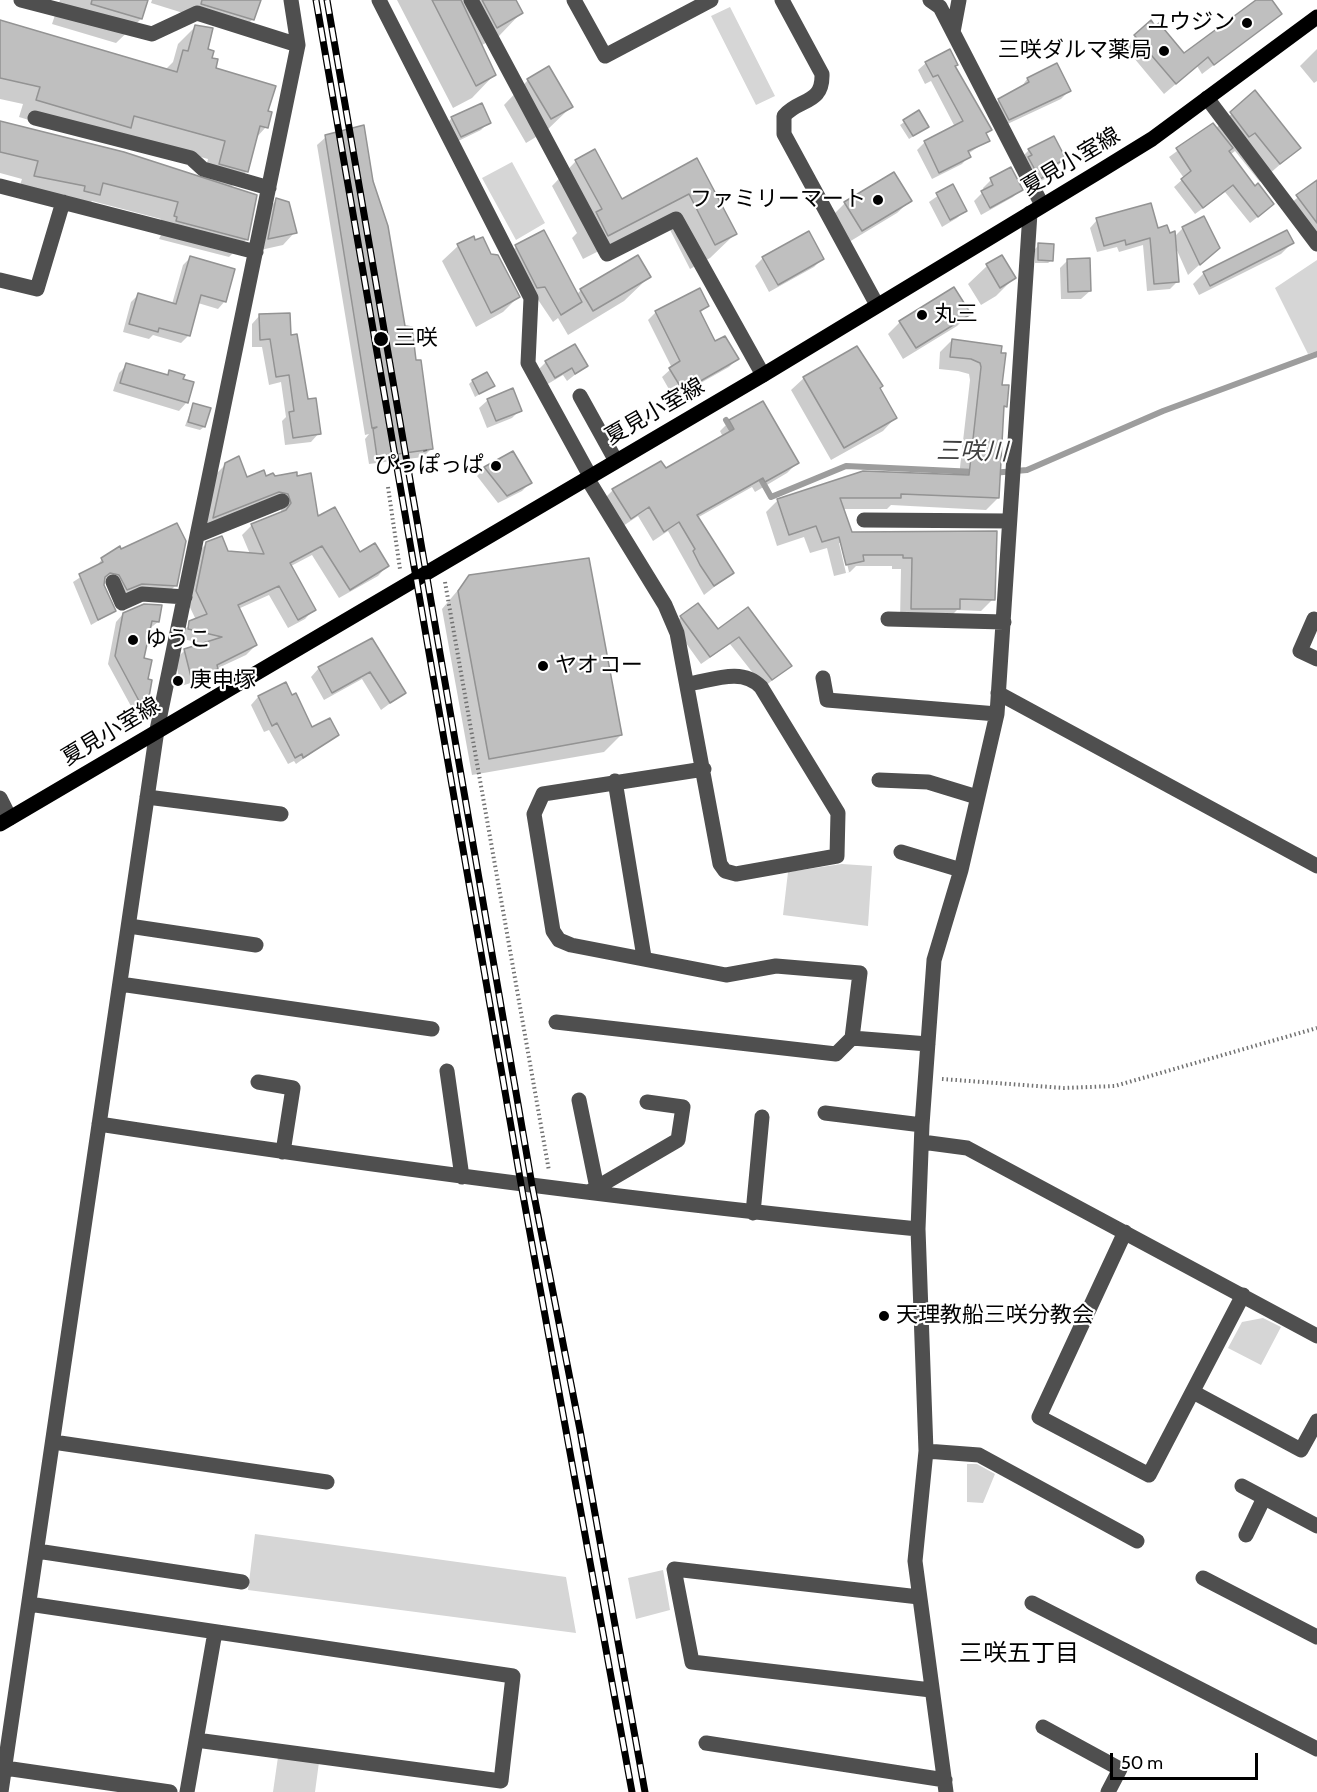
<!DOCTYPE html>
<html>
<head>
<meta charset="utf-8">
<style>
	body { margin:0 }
	#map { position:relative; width:1317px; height:1792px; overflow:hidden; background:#fff; font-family:Cabin,sans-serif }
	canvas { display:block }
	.scale { position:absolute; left:1110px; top:1753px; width:148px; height:27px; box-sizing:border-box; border:3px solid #000; border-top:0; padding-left:8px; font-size:18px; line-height:21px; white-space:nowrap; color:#000; -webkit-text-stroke:4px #fff; paint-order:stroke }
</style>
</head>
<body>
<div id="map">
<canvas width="1317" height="1792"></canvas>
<div class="scale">50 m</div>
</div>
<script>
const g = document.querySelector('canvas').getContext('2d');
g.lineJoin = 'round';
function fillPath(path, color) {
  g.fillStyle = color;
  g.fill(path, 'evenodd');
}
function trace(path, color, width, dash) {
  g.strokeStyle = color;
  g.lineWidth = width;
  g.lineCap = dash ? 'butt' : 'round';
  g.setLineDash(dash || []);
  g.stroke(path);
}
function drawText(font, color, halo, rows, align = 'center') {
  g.font = font + ' Cabin,"Noto Sans JP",sans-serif';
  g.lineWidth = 4.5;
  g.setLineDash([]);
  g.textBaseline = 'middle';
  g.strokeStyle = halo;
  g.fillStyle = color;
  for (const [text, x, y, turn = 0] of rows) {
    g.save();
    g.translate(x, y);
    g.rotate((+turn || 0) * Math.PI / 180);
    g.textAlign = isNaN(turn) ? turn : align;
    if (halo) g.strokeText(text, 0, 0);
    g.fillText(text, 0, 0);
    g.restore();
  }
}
const green = new Path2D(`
	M730 7 775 96 756 105 711 16Z
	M512 162 545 223 516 240 482 178Z
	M1317 260V351L1308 354 1275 288Z
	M842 864 872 866 868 926 783 915 788 872Z
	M1263 1318 1281 1327 1261 1365 1228 1348 1242 1322Z
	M967 1464H977L995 1474 983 1503 967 1502Z
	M255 1534 566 1577 576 1633 248 1590Z
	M663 1570 670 1610 636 1619 628 1578Z
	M278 1757 319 1762 315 1792H273Z`);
const shadow = new Path2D(`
	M60 0H147L141 19 116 43 52 24Z
	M152 0H259L253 19 241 31 151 3Z
	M397 0H514L521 13 499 36 480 46 494 75 472 98 453 108Z
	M1258 0H1270L1281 14 1202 74 1197 66 1164 94 1124 46 1151 23 1184 55Z
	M0 22 166 69 173 62 178 44 196 26 214 69 266 112V127L256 138 247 171 230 188 247 239 229 257 159 239 161 235 157 234 161 219 92 201 81 212 17 194 22 179 0 173V123L203 179 208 159 121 135 112 145 19 117 23 104 0 99Z
	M1317 49V81L1314 83 1300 66Z
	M926 63 956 65 954 67 990 129 985 135 988 140 968 154 969 156 962 164 932 179 917 150 924 143 955 127 931 81 925 84 918 70Z
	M1056 65 1069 91 1061 99 1001 127 991 108 999 100 1020 89 1027 79Z
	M528 80 571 107 546 131 526 143 504 105Z
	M1255 93 1299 148 1260 182 1235 151 1230 155 1265 211 1250 223 1225 192 1195 214 1174 187 1184 178 1169 157 1213 125 1216 128Z
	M919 112 928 127 909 139 900 125Z
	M452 118 489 122 481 130 452 144 444 126Z
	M326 137 372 182 431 449 423 457 369 464 365 439 369 434 365 435 317 145Z
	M1029 150 1064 159 1047 178 1031 186 1021 158Z
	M697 160 735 234 710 258 690 269 664 218 583 259 572 238 577 233 552 186 576 161 621 201Z
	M1011 169 1021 189 1013 197 981 215 974 201 984 191 983 188 991 180Z
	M1317 182V245L1286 207Z
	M952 186 966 210 957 218 942 227 929 202Z
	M277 200 295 232 283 245 256 251 264 212Z
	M910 201 897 213 849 242 833 215 845 203Z
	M1097 220 1157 231 1174 237 1183 228 1218 248 1188 275 1175 246 1178 281 1170 289 1147 291 1143 245 1119 252 1117 247 1097 252 1090 228Z
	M473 238 491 256 518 297 503 312 476 327 442 261 458 246Z
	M1292 243 1281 254 1199 295 1193 284 1204 273Z
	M1039 245 1052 260 1048 263H1035V249Z
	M516 247 576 295 581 290 649 277 624 301 568 335 558 318 553 322 508 255Z
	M190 258 225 301 218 309 198 303 188 336 181 343 153 335 149 339 123 332 131 302 138 295 172 304 183 265Z
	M763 258 822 259 814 267 769 292 755 266Z
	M998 259 1014 278 996 296 981 305 968 284 987 266Z
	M1068 260 1090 291 1081 299H1061L1060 268Z
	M707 306 699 314 714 343 737 359 729 367 674 398 662 377 672 368 648 320 656 312Z
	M969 314 957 326 903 359 888 334 900 322Z
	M260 315 307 401 319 433 311 442 285 445 282 421 286 417 281 382 269 385 262 347H252V324Z
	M952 340 1000 347V386L1005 406 1002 409 998 498 986 510 891 505 887 509H842L850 534 996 532 993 599 981 611 957 610 946 621 900 620 901 569H892V566H856L850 572 834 576 827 548 810 553 804 537 777 546 766 512 778 500 959 476 970 380 969 374 958 371 939 369 940 352ZM839 543H842L849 572 846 573Z
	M574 346 586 366 567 381 563 375 546 385 538 370 546 362Z
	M127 365 166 376 170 372 181 380 187 402 179 411 113 391 119 373Z
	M804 378 878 389 895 418 883 431 831 460 791 390Z
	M472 381 493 386 475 397 469 384Z
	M512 390 520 410 512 418 487 428 479 408 488 400Z
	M193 405 204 427 200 430 185 426Z
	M730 421 797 463 787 473 755 492 752 487 697 518 732 573 704 595 668 531 653 541 638 516 620 528 603 500 613 490 665 470 723 437 720 431Z
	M513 453 530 483 522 491 498 503 477 476 485 468Z
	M226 464 246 479 272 475 359 554 387 566 378 576 339 598 312 555 291 566 314 609 305 619 288 628 269 595 238 609 256 645 246 655 216 669 207 678 181 686 175 660 184 651 204 644 179 638 180 633 196 620 187 601 196 554 206 544 227 552 250 554 242 535 251 526 282 513 279 503 205 526 216 474Z
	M121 551 175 586 169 592 120 596 113 581 103 579 102 586 115 611 91 625 73 582 96 567 102 559Z
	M469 577 621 735 604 752 472 775 442 609Z
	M748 609 790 666 764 687 730 644 701 664 673 625 681 617 718 631Z
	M123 614 158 622 149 629 143 659 146 680 151 681 145 713 138 719 108 664 116 622Z
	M372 640 404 693 381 710 362 679 324 700 311 677 319 668Z
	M285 684 311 729 337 735 296 764 294 761 288 764 269 730 264 732 251 705 258 697Z`);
const stream = new Path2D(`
	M726 420 735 435
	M757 472 771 497 846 466 976 472
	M992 473 1027 470 1163 411 1317 354`);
const building = new Path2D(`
	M92 0H148L142 19 91 4Z
	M202 0H261L254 20 201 4Z
	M432 0H461L496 75 476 86Z
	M482 0H516L523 13 497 28Z
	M1256 0H1272L1282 14 1214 65 1208 57 1176 84 1134 35 1151 20 1155 26 1159 23 1184 53Z
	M0 20 177 72 183 50 188 51 195 25 213 28 208 49 214 51 212 58 218 59 216 68 276 86 268 111 272 112 268 128 260 126 248 172 219 164 225 141 134 116 131 128 36 100 40 87 0 78Z
	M950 49 958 65 955 66 992 130 986 133 990 141 968 151 971 157 939 173 924 141 963 121 938 75 933 77 925 62Z
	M1057 63 1071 91 1009 120 998 99 1029 82 1027 78Z
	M549 66 573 107 551 119 527 79Z
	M1255 90 1301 148 1280 164 1255 133 1249 137 1230 112Z
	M482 103 491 123 461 137 451 117Z
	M919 110 929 127 913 136 903 120Z
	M0 121 124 152 257 195 248 240 176 221 177 217 174 216 178 202 103 183 100 195 84 191 85 186 34 176 38 161 0 152Z
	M1213 123 1233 148 1229 151 1255 186 1258 183 1274 204 1258 217 1233 185 1203 208 1181 179 1191 171 1176 148Z
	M364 125 373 181 388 226 405 326 412 327 416 360H421L433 449 377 457 373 429 377 427 372 428 325 135Z
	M1054 136 1066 159 1054 165 1057 170 1040 179 1028 157 1032 155 1028 149Z
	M595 149 622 199 697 158 737 234 715 245 689 194 608 236 596 212 602 209 575 160Z
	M1011 167 1023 190 990 208 981 191 993 185 990 178Z
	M894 172 912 201 862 231 844 202Z
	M1317 180V223L1296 195Z
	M953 184 967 211 950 220 936 193Z
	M276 198 289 202 297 233 268 239Z
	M1151 203 1158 228 1167 225 1170 233 1175 231 1179 282 1154 284 1150 238 1126 245 1125 240 1104 246 1096 218Z
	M1204 216 1220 248 1200 265 1182 227Z
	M544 230 582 302 561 315 545 287 537 288 515 245Z
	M1287 230 1294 243 1210 286 1203 272Z
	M809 231 824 259 778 285 762 257Z
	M474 236 475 240 483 237 491 254 498 255 520 297 491 313 457 244Z
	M1038 243 1054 244 1053 261 1038 260Z
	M638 255 651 277 593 311 580 289Z
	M1002 255 1016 278 1000 288 986 264Z
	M190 256 235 269 226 302 201 295 190 336 159 328 158 332 129 324 138 293 176 304Z
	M1090 258 1091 291 1068 292 1067 259Z
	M954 287 971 314 916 348 899 321Z
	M700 288 709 306 700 311 715 341 725 336 739 359 683 391 669 368 680 361 655 311Z
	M290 313 291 335 297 334 308 399 316 398 321 434 293 438 289 412 294 411 289 375 276 377 270 339 260 340 259 314Z
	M952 339 1002 346 1001 353H1006L1002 385H1009L1007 407 1004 406 999 498 901 494V498H840L852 532 997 531 995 600 960 599V609H911L912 558H903V555H863L864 561 846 565 839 537 822 542 816 526 789 535 777 499 863 471 969 475 981 367 980 363 971 359 950 357Z
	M575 344 588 366 575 374 572 368 555 378 545 361Z
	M857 346 883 386 880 388 897 418 844 448 803 377Z
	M126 363 168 375 169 370 185 375 183 379 194 382 188 403 120 383Z
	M487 372 495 386 479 394 472 380Z
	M513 388 522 411 496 421 487 399Z
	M763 401 799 463 765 482 763 478 697 515 734 573 714 586 700 565 693 551 695 549 679 522 664 532 649 507 631 519 612 489 661 461 666 468 734 429 729 420Z
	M193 403 211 408 205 427 188 422Z
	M513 451 532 483 507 496 484 467Z
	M239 456 247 477 264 470 266 476 273 473 275 476 297 472V476L311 473 318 516 335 507 360 552 375 543 389 566 350 590 322 546 290 563 316 610 298 620 279 586 238 605 257 645 217 665 218 669 191 677 184 649 222 637 188 629 189 621 207 614 196 591 206 542 222 536 228 551 264 554 251 524 286 510 291 503 288 494 279 492 213 518 225 463Z
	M177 523 186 541 177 586 142 584 127 590 119 575 110 573 105 577 104 585 116 611 98 620 79 574 103 562 101 558 120 546 121 549Z
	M589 558 622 735 489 759 458 591 469 575Z
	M698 603 718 629 748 607 792 666 772 680 739 637 710 657 680 616Z
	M144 604 162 605 159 622 152 621 144 658 152 660 148 679 152 680 146 714 115 656 123 613Z
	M372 638 406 693 390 703 370 672 332 693 318 667Z
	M286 682 292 695 296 693 312 727 330 718 339 735 303 758 302 754 295 758 277 723 272 726 258 696Z`);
const path = new Path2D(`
	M425 450 426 454
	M388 487 400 569
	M445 582 549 1171
	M942 1079 1064 1088 1115 1086 1317 1028`);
const minor = new Path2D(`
	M21 0 152 34 197 13 298 45
	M379 0 531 298 528 363 590 476
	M471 0 607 254 676 219 763 375
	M574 0 605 56 711 0
	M782 0 822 74C823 105 799 98 784 116V134L877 305
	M930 0 940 7 1042 205
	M953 32 959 0
	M1207 98 1317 244
	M35 118 191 158 203 169 269 188
	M0 186 256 252
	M0 280 37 289 63 202
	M580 396 616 461
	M587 478 665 605 677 633 720 864 725 871 736 874 837 856 838 813 761 687C742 667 713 680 688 684
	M864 520 1009 521
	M198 535 282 501
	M113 582 122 603 142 594 185 597
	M888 619 1004 622
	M1314 619 1300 651 1317 659
	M823 678 827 700 997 714
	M998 693 1317 866
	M879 780 928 782 977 797
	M615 781 644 957
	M147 797 281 814
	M0 798 10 818
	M901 852 961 870
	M129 926 256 945
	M120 984 432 1029
	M556 1022 836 1054 852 1038 860 973 776 966 726 975 571 945 559 940 553 931 534 814 543 794 704 769
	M852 1038 928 1044
	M447 1071 462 1177
	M258 1082 293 1088 283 1152
	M579 1100 597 1188
	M825 1113 922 1125
	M99 1124C372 1166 644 1202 918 1229
	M922 1142 967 1148 1317 1336
	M589 1192 678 1140 683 1107 647 1102
	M753 1213 762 1117
	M1125 1232 1039 1417 1149 1475 1243 1295
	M1193 1392 1301 1450 1317 1421
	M53 1442 327 1482
	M926 1451 979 1455 1137 1541
	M1242 1486 1317 1526
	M1246 1535 1264 1498
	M37 1551 242 1582
	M1203 1578 1317 1637
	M919 1597 674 1569 692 1662 931 1690
	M1032 1603 1317 1749
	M29 1604 513 1676 501 1781 196 1740
	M1043 1727 1120 1769 1108 1792
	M706 1743 945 1780
	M5 1768 170 1792
	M1 1792 157 730 298 45 291 0
	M187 1792 215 1632
	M946 1792 915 1561 926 1451 918 1229 922 1125 934 960 961 870 997 714 1030 213`);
const major = new Path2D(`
	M0 824 763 375 1100 171 1152 139 1317 17`);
const rail = new Path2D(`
	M316 0 521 1184 632 1792
	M327 0 532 1185 580 1430 645 1792`);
const markers = [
	[1247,23,6,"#000"],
	[1164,51,6,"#000"],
	[878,200,6,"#000"],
	[922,315,6,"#000"],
	[381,339,8,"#000"],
	[496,466,6,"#000"],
	[133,640,6,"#000"],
	[543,666,6,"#000"],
	[178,681,6,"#000"],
	[884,1316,6,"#000"]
];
const poiNames = [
	["ユウジン",1235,23,"right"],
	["三咲ダルマ薬局",1152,51,"right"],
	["ファミリーマート",866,200,"right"],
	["丸三",934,315],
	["三咲",394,339],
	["ぴっぽっぱ",484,466,"right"],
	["ゆうこ",145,640],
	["ヤオコー",555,666],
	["庚申塚",190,681],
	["天理教船三咲分教会",896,1316]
];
const streetNames = [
	["夏見小室線",1071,162,-31],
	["夏見小室線",655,412,-30],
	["夏見小室線",111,732,-31]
];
const waterNames = [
	["三咲川",972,452,1]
];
const neighbourhoodNames = [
	["三咲五丁目",1019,1654]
];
fillPath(green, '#d6d6d6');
fillPath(shadow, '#0003');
trace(stream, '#9d9d9d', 6);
fillPath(building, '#bfbfbf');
trace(building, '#939393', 1.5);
trace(path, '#717171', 4, [1.5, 3]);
trace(minor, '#4f4f4f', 15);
trace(major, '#000', 15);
trace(rail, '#000', 7);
trace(rail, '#fff', 4.5, [14]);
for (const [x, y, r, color] of markers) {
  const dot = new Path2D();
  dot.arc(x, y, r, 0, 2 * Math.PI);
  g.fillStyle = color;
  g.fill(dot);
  trace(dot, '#fff', 2);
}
drawText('22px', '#000', '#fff', poiNames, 'left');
drawText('22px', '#000', '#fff', streetNames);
drawText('italic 24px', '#3e3e3e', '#fff', waterNames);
drawText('24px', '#000', '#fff', neighbourhoodNames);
</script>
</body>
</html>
